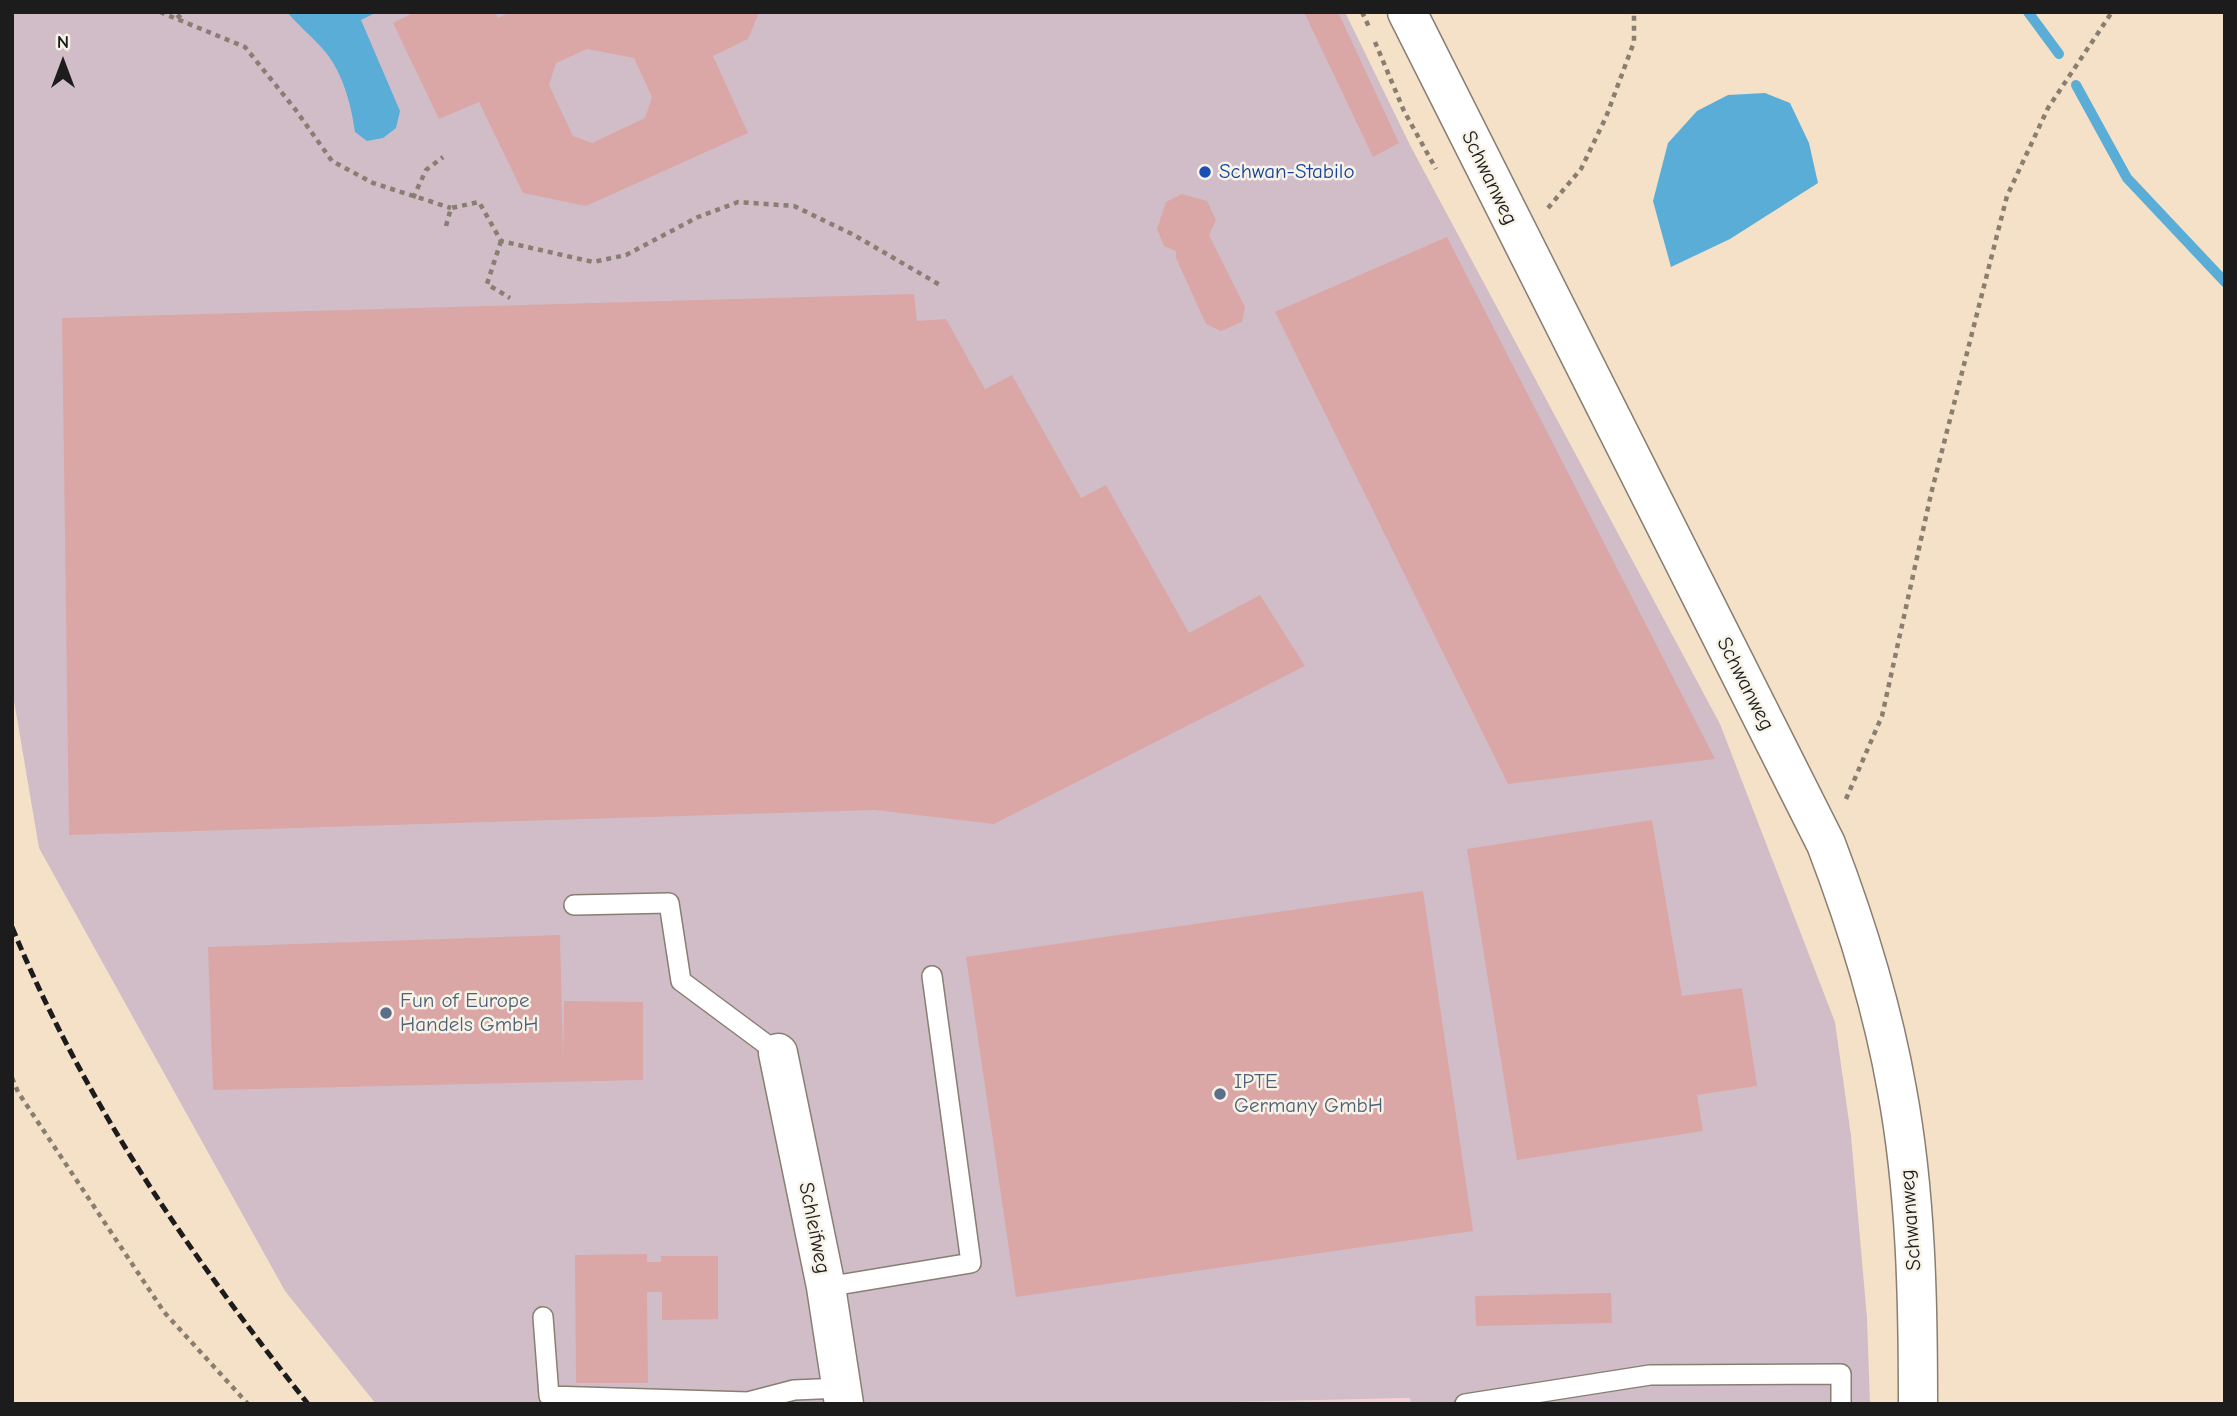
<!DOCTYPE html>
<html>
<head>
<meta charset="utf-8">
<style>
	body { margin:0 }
	#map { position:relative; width:2237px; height:1416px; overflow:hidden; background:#f5e1c8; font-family:"Comic Neue",sans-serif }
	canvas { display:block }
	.frame { position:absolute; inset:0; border:14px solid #1c1c1c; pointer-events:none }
	.north { position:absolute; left:28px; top:28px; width:70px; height:70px; -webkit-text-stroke:5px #f7f3e8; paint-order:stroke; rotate:0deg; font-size:19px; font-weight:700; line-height:28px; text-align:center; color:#1c1c1c }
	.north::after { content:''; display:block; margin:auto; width:24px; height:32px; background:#1c1c1c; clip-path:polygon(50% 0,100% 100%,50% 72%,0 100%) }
</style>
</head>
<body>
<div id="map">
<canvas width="2237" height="1416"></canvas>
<div class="frame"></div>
<div class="north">N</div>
</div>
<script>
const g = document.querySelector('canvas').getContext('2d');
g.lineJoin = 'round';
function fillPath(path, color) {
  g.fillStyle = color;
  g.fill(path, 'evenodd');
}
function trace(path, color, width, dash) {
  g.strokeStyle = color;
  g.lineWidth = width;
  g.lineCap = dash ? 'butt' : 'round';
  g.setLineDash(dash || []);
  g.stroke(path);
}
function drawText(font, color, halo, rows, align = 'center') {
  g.font = font + ' "Comic Neue",sans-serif';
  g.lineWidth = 5;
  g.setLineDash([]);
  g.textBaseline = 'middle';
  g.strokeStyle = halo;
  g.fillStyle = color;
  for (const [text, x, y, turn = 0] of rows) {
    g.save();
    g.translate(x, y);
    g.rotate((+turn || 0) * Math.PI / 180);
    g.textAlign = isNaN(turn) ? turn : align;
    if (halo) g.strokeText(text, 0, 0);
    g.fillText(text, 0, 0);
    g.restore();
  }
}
const built = new Path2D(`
	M1410 1398 1411 1404H1143Z`);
const industrial = new Path2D(`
	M12 12H1345L1410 145 1720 724 1835 1022 1851 1136 1867 1318 1870 1404H1411L1410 1398 1143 1404H376L285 1291 39 848 12 689Z`);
const water = new Path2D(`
	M287 12H377L361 20 400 111 396 128 383 138 367 141 355 132C351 103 342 69 321 47 310 35 298 25 287 12Z
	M1765 93 1790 103 1809 143 1818 183 1730 239 1671 267 1653 201 1668 143 1697 111 1728 95Z`);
const stream = new Path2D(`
	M2028 12 2059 54
	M2076 85 2127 178 2225 282`);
const building = new Path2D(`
	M415 12H495L498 18 510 12H759L748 39 713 56 748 133 586 206 523 193 479 102 439 119 393 23ZM587 49 634 58 652 97 645 118 592 143 573 136 549 85 556 63Z
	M1304 12H1338L1399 143 1373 157Z
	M1182 194 1207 201 1216 220 1209 235 1245 307 1242 322 1221 331 1206 324 1176 258V251L1164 246 1157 229 1166 202Z
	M1447 237 1715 759 1508 784 1275 312Z
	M914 294 917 321 946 319 985 389 1012 375 1081 498 1106 485 1189 633 1260 595 1305 666 994 824 875 810 69 835 62 318Z
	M1652 820 1682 996 1742 988 1757 1086 1697 1095 1703 1131 1517 1160 1467 849Z
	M1423 891 1473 1231 1016 1297 966 957Z
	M560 935 563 1058 564 1001 643 1002V1080L213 1090 208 947Z
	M647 1254V1262H661V1256H718V1319L662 1320V1292H647L648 1383H576L575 1255Z
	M1611 1293 1612 1323 1476 1326 1475 1296Z`);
const path = new Path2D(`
	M160 12 245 47 295 109 332 161 373 183 451 208
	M1362 12 1369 27
	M177 18 184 12
	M1375 42 1404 111 1436 169
	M413 198 426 170 443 157
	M1548 208 1581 169 1606 117 1634 42V12
	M446 226 451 208 479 202 501 241 593 262 626 255 698 217 738 202 794 206 854 235 940 285
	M501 241 487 284 510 298
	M1846 799 1882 716 1931 494 2007 196 2048 108 2112 12
	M12 1078 18 1092 164 1312 248 1404`);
const lane = new Path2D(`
	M574 905 669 903 681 981 778 1053
	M826 1287 971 1263 932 976
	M543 1317 549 1396 748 1402 794 1390 841 1388
	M1465 1404 1650 1375 1841 1374V1404`);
const street = new Path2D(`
	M778 1053 826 1287 844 1404`);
const secondary = new Path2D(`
	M1407 12 1826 844C1857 925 1882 1005 1897 1090 1916 1193 1918 1299 1918 1404`);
const rail = new Path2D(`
	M12 927C85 1104 190 1255 308 1404`);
const markers = [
	[1205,172,7,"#1a4fb4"],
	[386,1013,7,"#5c6f8a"],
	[1220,1094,7,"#5c6f8a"]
];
const transitNames = [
	["Schwan-Stabilo",1219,172]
];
const streetNames = [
	["Schwanweg",1489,178,64],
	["Schwanweg",1745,684,63],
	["Schwanweg",1911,1220,-94],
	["Schleifweg",814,1228,79]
];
const serviceNames = [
	["Fun of Europe",400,1001],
	["Handels GmbH",400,1025],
	["IPTE",1234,1082],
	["Germany GmbH",1234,1106]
];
fillPath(built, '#f6cfd5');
fillPath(industrial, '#d1bdc8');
fillPath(water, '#5aadd6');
trace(stream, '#5aadd6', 10);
fillPath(building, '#daa7a6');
trace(lane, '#887e72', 22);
trace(street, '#887e72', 41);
trace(secondary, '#887e72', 41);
trace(path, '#887e72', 4.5, [5, 5]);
trace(lane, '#fff', 19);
trace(street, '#fff', 38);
trace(secondary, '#fff', 38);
trace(rail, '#1c1c1c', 5, [10, 5]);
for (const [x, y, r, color] of markers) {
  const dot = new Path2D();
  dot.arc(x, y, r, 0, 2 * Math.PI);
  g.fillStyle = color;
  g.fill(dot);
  trace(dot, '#f7f3e8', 2.5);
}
drawText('21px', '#164399', '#f7f3e8', transitNames, 'left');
drawText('21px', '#1c1c1c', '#f7f3e8', streetNames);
drawText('21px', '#4e5e75', '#f7f3e8', serviceNames, 'left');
</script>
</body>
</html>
